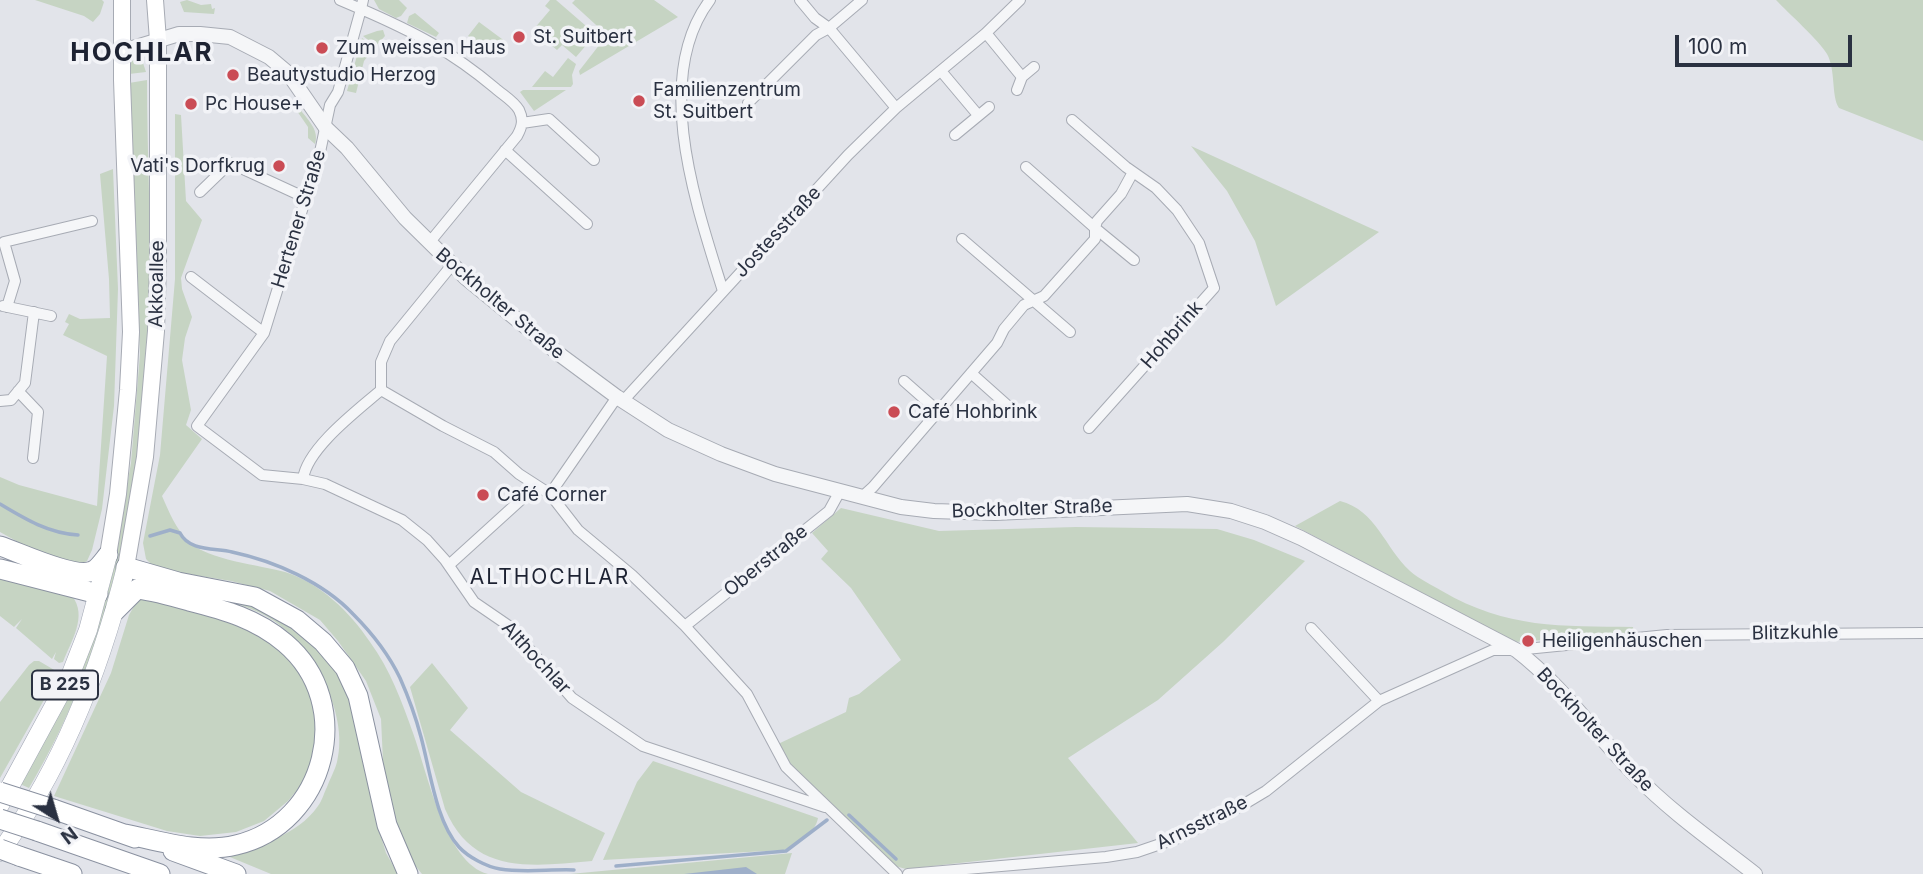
<!DOCTYPE html>
<html>
<head>
<meta charset="utf-8">
<style>
	body { margin:0 }
	#map { position:relative; width:1923px; height:874px; overflow:hidden; background:#e2e4ea; font-family:Inter,sans-serif }
	canvas { display:block }
	.north { position:absolute; left:21px; top:783px; width:70px; height:70px; -webkit-text-stroke:5px #f2f3f7; paint-order:stroke; rotate:143deg; font-size:19px; font-weight:700; line-height:28px; text-align:center; color:#2a3141 }
	.north::after { content:''; display:block; margin:auto; width:24px; height:32px; background:#2a3141; clip-path:polygon(50% 0,100% 100%,50% 72%,0 100%) }
	.scale { position:absolute; left:1675px; top:35px; width:177px; height:32px; box-sizing:border-box; border:4px solid #2a3141; border-top:0; padding-left:9px; font-size:21px; line-height:24px; white-space:nowrap; color:#2a3141; -webkit-text-stroke:5px #f2f3f7; paint-order:stroke }
</style>
</head>
<body>
<div id="map">
<canvas width="1923" height="874"></canvas>
<div class="north">N</div>
<div class="scale">100 m</div>
</div>
<script>
const g = document.querySelector('canvas').getContext('2d');
g.lineJoin = 'round';
function fillPath(path, color) {
  g.fillStyle = color;
  g.fill(path, 'evenodd');
}
function trace(path, color, width, dash) {
  g.strokeStyle = color;
  g.lineWidth = width;
  g.lineCap = dash ? 'butt' : 'round';
  g.setLineDash(dash || []);
  g.stroke(path);
}
function drawText(font, color, halo, rows, align = 'center') {
  g.font = font + ' Inter,sans-serif';
  g.lineWidth = 7;
  g.setLineDash([]);
  g.textBaseline = 'middle';
  g.strokeStyle = halo;
  g.fillStyle = color;
  for (const [text, x, y, turn = 0] of rows) {
    g.save();
    g.translate(x, y);
    g.rotate((+turn || 0) * Math.PI / 180);
    g.textAlign = isNaN(turn) ? turn : align;
    if (halo) g.strokeText(text, 0, 0);
    g.fillText(text, 0, 0);
    g.restore();
  }
}
const green = new Path2D(`
	M35 0H102L104 2 100 14 93 22 84 16Z
	M187 0 201 5 211 4 212 9 215 8 214 14 184 12 180 2Z
	M374 0H399L407 8 401 16 396 18 379 9Z
	M550 0H556L593 32 594 36 576 57 562 45 557 50 533 30 550 10 545 6Z
	M575 0H654L678 17 580 75 579 71 607 35 572 3Z
	M1776 0H1923V141L1839 108C1831 96 1836 70 1827 54 1819 40 1788 13 1776 0Z
	M415 13 439 33 436 37 407 23 409 16Z
	M479 22 506 42 494 56 468 36Z
	M377 31 383 30 385 36 376 46 363 36Z
	M362 38 375 47 364 61 356 93 347 91Z
	M136 57 142 60 146 72 129 74 130 63Z
	M568 58 576 64 572 75 573 84 571 87H532L545 71 553 77Z
	M147 80C147 151 151 222 150 293 148 463 118 639 29 788L20 784 117 543 131 463 140 354 129 83Z
	M523 90H566L534 111 520 92Z
	M299 108C307 119 320 130 315 144L308 138V127L297 111Z
	M175 114 181 115 186 201 202 220 181 278 182 289 192 317 185 338 182 360 191 410 186 425 202 439 162 496C169 512 176 529 189 542 208 560 260 565 285 572 320 583 350 612 370 642 390 669 402 702 413 733 427 771 445 863 488 874H422L413 863 394 821 383 761 381 719 366 681 338 641 320 620 270 591 231 581 170 571 152 565 146 559 143 543 160 455 175 279Z
	M1191 146 1379 232 1276 306 1255 241 1227 191Z
	M113 169 118 289 114 406 102 509 92 550 87 561 79 566 27 547 0 532V477L19 485 97 506 107 356 63 335 69 324 65 322 69 314 80 319 110 318 109 279 100 174Z
	M1340 501C1376 510 1385 548 1410 571 1419 579 1432 585 1442 591 1507 629 1561 626 1633 627L1634 634 1515 642 1295 526Z
	M841 508 939 531 1076 527 1217 529 1254 540 1305 561 1223 642 1158 700 1068 758 1138 843 906 869 895 866C862 834 797 783 778 744L846 712 849 698 859 694 901 660 851 588 821 559 828 551 812 533Z
	M0 577 72 596C88 616 71 641 63 662L59 663 54 659 56 652 52 659 16 628 22 619 14 627 0 616Z
	M147 584 236 597 294 621 343 675 366 751 369 789 376 820 386 853 398 874H271L225 855C258 846 297 836 318 806 322 801 324 793 327 787 330 779 335 770 337 762 350 712 310 640 266 616 231 597 186 593 147 584Z
	M145 598 236 621 269 638 307 679 319 729 308 777 288 801 264 821 236 832 200 836 167 831 54 796 111 673 129 615 137 601Z
	M39 661 56 671 58 675 0 778V702L29 665 34 661Z
	M432 663 468 708 450 730 521 792 605 833 592 861C528 867 473 874 445 809L410 687Z
	M653 761 818 818C815 834 798 843 784 850L603 860 637 782Z
	M792 853 785 874H570Z`);
const water = new Path2D(`
	M746 867 757 874H684Z`);
const stream = new Path2D(`
	M0 504C25 519 48 533 78 535
	M150 536 170 530 180 533C189 551 214 548 232 552 274 561 323 582 353 614 372 633 388 653 400 678 408 696 416 718 421 737 430 770 436 822 459 847 468 857 487 867 500 869 524 873 550 869 574 870
	M849 815 896 859
	M616 866 786 851 827 820`);
const minor = new Path2D(`
	M340 0 361 9 338 92 330 105 320 152 264 333 197 426 262 475 303 479 325 484 402 520 427 540 445 560 474 602 509 626 572 698 643 746 825 807
	M363 0 361 9C414 32 451 51 495 88 503 95 514 101 519 110 524 120 522 127 517 136L429 243
	M710 0C651 78 697 207 723 291
	M800 0 815 18 829 28 896 108
	M986 33 1022 77 1017 90
	M941 71 978 115
	M1022 77 1034 67
	M748 103 816 35 829 28 862 0
	M1072 120 1126 167 1156 188 1177 210 1199 243 1214 288 1089 428
	M522 123 549 119 594 160
	M955 135 989 107
	M505 150 587 224
	M1133 172 1121 194 1097 221 1095 228 1134 260
	M200 192 230 163 306 198
	M962 239 1070 332
	M452 265 390 341 381 362V390L443 426 494 452 519 474 550 494 578 530 632 575 685 626 747 694 786 767 897 874
	M191 277 264 333
	M3 306 51 316
	M7 307 15 281 4 242 92 221
	M971 373 1008 406
	M904 381 938 411
	M18 391 38 412 33 458
	M0 401 11 400 25 383 34 312
	M623 401 848 155 896 108 986 33 1020 0
	M303 479C307 448 358 410 381 390
	M550 494 617 397
	M862 497 873 487 997 343 1004 329 1024 305 1044 296 1095 239V228L1026 167
	M449 565 536 486
	M685 626 829 511 840 491
	M1311 628 1379 701
	M908 874 1106 857 1137 852 1178 838 1241 806 1266 791 1379 701 1493 650H1516L1667 635 1923 633`);
const tertiary = new Path2D(`
	M123 51 179 34H200L230 37 269 57 288 73 326 128 347 148 405 218 466 278 559 354 617 397 668 430 721 454 775 474 901 507 934 511 995 513 1187 504 1231 511 1265 522 1301 538 1516 650C1562 685 1595 734 1635 775 1671 812 1714 842 1755 874`);
const secondary = new Path2D(`
	M108 555 118 494 128 390 131 332 122 80V0
	M126 567 145 457 156 331 158 264V40L155 0`);
const primary = new Path2D(`
	M0 805 70 676 88 630 108 555
	M0 852C62 769 101 667 126 567`);
const motorway = new Path2D(`
	M0 546C19 552 74 579 92 571 98 569 103 561 108 555
	M126 567 178 582 255 597 297 620 323 642 345 668 358 696 387 825 408 874
	M0 569 98 594
	M115 611 137 589C155 591 172 596 189 601 225 610 257 619 285 643 357 704 326 824 236 845 200 854 160 841 125 834
	M53 809 135 838
	M37 831 160 874
	M173 851 236 874
	M19 856 72 874`);
const motorwayBridge = new Path2D(`
	M0 792 53 809
	M0 819 37 831
	M0 849 19 856`);
const markers = [
	[519,37,7,"#ca4c55"],
	[322,48,7,"#ca4c55"],
	[233,75,7,"#ca4c55"],
	[639,101,7,"#ca4c55"],
	[191,104,7,"#ca4c55"],
	[279,166,7,"#ca4c55"],
	[894,412,7,"#ca4c55"],
	[483,495,7,"#ca4c55"],
	[1528,641,7,"#ca4c55"]
];
const shields = [
	[65,685,66]
];
const shieldNames = [
	["B 225",65,685]
];
const poiNames = [
	["St. Suitbert",533,37],
	["Zum weissen Haus",336,48],
	["Beautystudio Herzog",247,75],
	["Familienzentrum",653,90],
	["St. Suitbert",653,112],
	["Pc House+",205,104],
	["Vati's Dorfkrug",265,166,"right"],
	["Café Hohbrink",908,412],
	["Café Corner",497,495],
	["Heiligenhäuschen",1542,641]
];
const streetNames = [
	["Hertener Straße",299,219,-73],
	["Jostesstraße",778,232,-47],
	["Akkoallee",157,284,-89],
	["Bockholter Straße",500,304,40],
	["Hohbrink",1172,335,-49],
	["Bockholter Straße",1032,509,-2],
	["Oberstraße",766,561,-39],
	["Blitzkuhle",1795,633,-1],
	["Althochlar",536,658,47],
	["Bockholter Straße",1595,730,47],
	["Arnsstraße",1202,823,-26]
];
const neighbourhoodNames = [
	["ALTHOCHLAR",550,578]
];
const districtNames = [
	["HOCHLAR",142,53]
];
fillPath(green, '#c6d4c3');
fillPath(water, '#9eafc9');
trace(stream, '#9eafc9', 3.5);
trace(minor, '#a7abb4', 12);
trace(tertiary, '#a7abb4', 16);
trace(secondary, '#a7abb4', 18);
trace(primary, '#a2a8b5', 19);
trace(motorway, '#8a91a0', 21);
trace(minor, '#f5f6f8', 10);
trace(tertiary, '#f5f6f8', 14);
trace(secondary, '#fff', 16);
trace(primary, '#fff', 18);
trace(motorway, '#fff', 19);
trace(motorwayBridge, '#8a91a0', 21, []);
trace(motorwayBridge, '#fff', 19);
for (const [x, y, r, color] of markers) {
  const dot = new Path2D();
  dot.arc(x, y, r, 0, 2 * Math.PI);
  g.fillStyle = color;
  g.fill(dot);
  trace(dot, '#f2f3f7', 2.5);
}
for (const [x, y, w] of shields) {
  const box = new Path2D();
  box.roundRect(x - w / 2, y - 14.5, w, 29, 5);
  g.fillStyle = '#f2f3f7';
  g.fill(box);
  trace(box, '#2a3141', 2);
}
drawText('bold 18px', '#2a3141', null, shieldNames);
drawText('19px', '#2a3141', '#f2f3f7', poiNames, 'left');
drawText('19px', '#2a3141', '#f2f3f7', streetNames);
g.letterSpacing = '2px';
drawText('21px', '#1d2232', '#f2f3f7', neighbourhoodNames);
g.letterSpacing = '0px';
g.letterSpacing = '2px';
drawText('bold 26px', '#1d2232', '#f2f3f7', districtNames);
g.letterSpacing = '0px';
</script>
</body>
</html>
